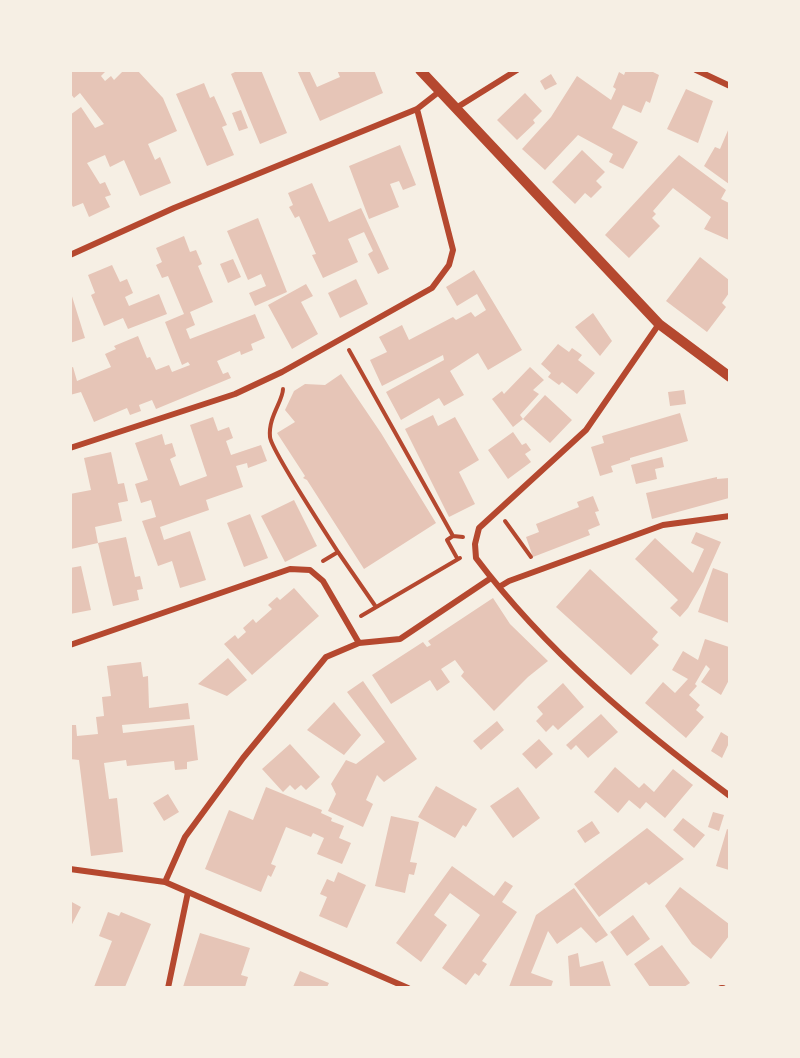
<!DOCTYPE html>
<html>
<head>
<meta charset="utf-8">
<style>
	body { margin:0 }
	#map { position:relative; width:800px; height:1058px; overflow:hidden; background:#f6efe4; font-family:"Alegreya Sans",sans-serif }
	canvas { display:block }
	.frame { position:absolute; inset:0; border:72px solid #f6efe4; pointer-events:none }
</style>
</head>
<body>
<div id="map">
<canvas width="800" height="1058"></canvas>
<div class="frame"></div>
</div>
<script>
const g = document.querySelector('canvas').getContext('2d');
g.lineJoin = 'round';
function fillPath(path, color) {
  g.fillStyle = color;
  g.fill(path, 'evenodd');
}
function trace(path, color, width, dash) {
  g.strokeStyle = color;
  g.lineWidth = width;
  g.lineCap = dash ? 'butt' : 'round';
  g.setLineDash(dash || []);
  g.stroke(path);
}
const building = new Path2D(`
	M70 70H104L105 72 101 76 105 81 111 76 114 80 124 70H137L163 98 177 131 148 144 155 160 160 157 171 183 140 196 124 160 110 167 105 155 87 163 100 184 105 182 111 195 105 197 110 207 89 217 83 203 73 207 70 201V115L81 107 95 128 104 124 80 93 74 98 70 93Z
	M239 70H261L287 133 260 144 231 74Z
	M297 70H309L317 87 340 77 337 70H374L383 93 320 121Z
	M626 70H649L659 75 650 103 646 101 641 113 623 105 612 128 638 142 623 169 609 162 613 154 578 135 545 170 522 149 551 117 577 76 611 100 616 89 613 87 619 72 624 75Z
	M551 74 557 84 545 90 540 81Z
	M204 83 210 98 214 96 227 125 222 127 234 155 207 166 176 94Z
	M686 89 713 101 698 143 667 129Z
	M525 93 542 111 533 120 535 123 517 140 497 120Z
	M241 110 248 128 239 131 232 113Z
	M729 128V184L704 166 715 147 720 149Z
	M400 145 416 185 403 190 399 181 390 184 399 207 369 219 349 166Z
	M582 150 605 172 596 181 602 187 591 198 585 193 575 204 552 182Z
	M679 155 726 190 721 199 729 203V240L704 229 711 217 673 188 653 211 656 214 652 218 660 226 629 258 605 235Z
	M312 183 329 222 361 208 389 269 378 274 368 254 373 251 364 232 348 239 358 262 323 278 312 255 316 254 299 216 295 218 289 207 293 205 288 193Z
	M258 218 287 292 255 306 249 293 266 286 261 274 248 280 227 231Z
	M184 236 190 252 196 250 202 264 198 266 213 302 190 312 195 325 186 329 190 339 255 314 265 338 251 344 253 350 241 355 240 351 217 361 223 374 228 372 231 378 156 409 152 400 139 405 141 411 130 415 127 408 94 422 81 392 70 395V368L73 367 77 381 111 367 105 354 116 349 114 346 138 336 147 358 150 357 156 370 169 365 172 372 190 365 188 362 182 365 165 322 184 314 168 276 162 278 156 265 162 262 156 248Z
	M700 257 729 280V293L722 303 726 307 707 332 666 301Z
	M233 259 241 277 228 283 220 264Z
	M112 265 120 282 127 279 133 293 125 297 129 306 159 294 167 314 128 329 123 318 104 326 91 295 95 293 88 275Z
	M474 270 522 350 488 370 478 353 450 371 464 395 444 406 439 398 401 420 386 392 444 360 443 355 382 386 370 360 387 352 379 337 402 325 409 340 453 317 456 320 471 312 475 317 486 310 477 294 457 306 446 287Z
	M356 279 368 304 340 318 328 293Z
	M306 284 313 296 301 302 318 334 292 349 268 305Z
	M70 290 85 338 70 343Z
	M593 313 612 341 600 356 575 327Z
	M558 344 569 352 572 348 582 355 578 360 595 373 577 394 562 382 559 385 548 377 551 373 541 364Z
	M530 367 544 380 533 390 539 394 520 415 523 419 545 395 572 420 550 443 523 419 513 427 492 399 502 391 504 394Z
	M341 374 381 433 436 523 364 569 307 480 303 478 305 476 277 433 295 422 285 410 294 391 305 384 325 385Z
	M684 390 686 404 670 406 668 392Z
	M680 413 688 441 630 458V460L611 466 613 472 600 476 591 447 604 443 602 436Z
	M433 415 438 426 455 417 479 460 459 472 475 504 449 517 405 429Z
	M213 417 218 431 229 427 233 438 226 441 231 455 261 445 267 461 248 468 247 463 236 466 243 487 206 500 209 510 160 527 164 540 190 531 206 580 180 588 172 561 158 566 142 521 156 517 151 500 141 503 135 484 148 480 135 443 162 434 165 445 172 443 176 456 170 459 180 486 207 476 190 425Z
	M513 432 522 445 526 443 531 450 525 454 531 462 508 479 488 450Z
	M111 452 118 484 124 483 128 501 118 503 122 521 95 527 98 543 71 549 70 494 91 490 84 458Z
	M662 457 664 467 655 469 657 479 636 484 631 465Z
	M717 477V479L729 478V498L652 519 646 493Z
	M593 496 599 511 595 512 600 525 588 530 590 535 533 557 526 537 539 532 536 524 579 507 577 502Z
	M294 500 317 546 285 562 261 516Z
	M250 514 268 558 244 567 227 523Z
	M696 532 721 542 703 582 688 608 680 617 670 608 678 600 635 559 655 538 693 573 704 549 691 543Z
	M126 537 135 577 140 576 143 589 137 590 139 600 113 606 98 543Z
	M81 566 91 610 70 614V568Z
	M713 568 729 574V623L698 612Z
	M590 569 658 632 652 639 659 645 631 675 556 607Z
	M294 588 319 616 252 675 224 644 235 635 238 639 246 632 243 628 253 619 256 623 272 609 268 605 277 597 280 600Z
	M493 598 510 624 548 661 528 677 494 711 461 676 464 672 455 660 441 669 450 682 437 691 430 680 391 704 372 675 423 642 427 647 431 645 428 641Z
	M705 639 729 647V680L721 695 701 682 710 669 706 665 695 684 697 686 689 695 700 705 696 710 704 717 686 738 645 703 663 682 675 693 688 679 672 670 683 651 698 660Z
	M228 658 247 680 227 696 198 684Z
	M141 662 143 677 148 676 149 708 188 703 190 719 122 725 123 733 194 725 198 760 187 762V769L175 770 174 761 127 766 126 760 104 763 109 799 117 798 123 852 91 856 79 760 70 759V725H76L77 736 98 734 96 717 104 716 102 697 111 696 107 666Z
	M363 681 417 759 384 782 377 775 366 800 373 804 363 827 328 811 336 794 331 784 346 760 356 764 385 742 347 692Z
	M563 683 584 707 558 730 553 725 546 732 536 721 543 714 537 707Z
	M334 702 361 735 344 755 307 730Z
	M601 714 618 732 588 758 576 745 571 750 566 745Z
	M497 721 504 730 481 750 473 741Z
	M721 732 729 737V743L722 758 711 751Z
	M539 739 553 754 536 769 522 754Z
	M290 744 320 777 306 790 301 785 295 790 290 785 283 792 262 769Z
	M615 767 639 788 644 783 654 792 673 769 693 785 665 818 646 802 640 809 629 800 618 813 594 792Z
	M436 786 477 809 466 827 463 825 455 838 418 817Z
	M266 787 322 810 321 813 332 818 331 821 344 826 339 838 351 843 342 864 317 854 324 838 313 833 311 837 286 827 271 864 276 866 271 877 268 875 261 892 205 869 229 810 253 820Z
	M518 787 540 818 513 838 490 806Z
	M168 794 179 812 164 821 153 803Z
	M713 812 724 815 719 831 708 827Z
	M391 816 419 822 410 862 417 863 414 875 409 874 405 893 375 886Z
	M683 818 705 835 694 848 673 830Z
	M592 821 600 833 585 843 577 831Z
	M647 828 684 859 649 885 646 882 599 917 574 884Z
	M727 829 729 830V870L716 866Z
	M452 866 494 896 505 881 513 886 502 902 517 912 482 961 487 964 479 976 475 973 466 985 442 968 480 915 450 893 434 915 447 925 421 962 396 943Z
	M338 872 366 885 347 928 319 916 327 897 320 894 327 879 334 882Z
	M680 887 729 924V936L711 959 692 944 665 906Z
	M574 888 608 935 596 943 581 927 557 944 548 931 531 973 553 981 551 987H509L536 915Z
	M70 901 81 907 70 928Z
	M108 912 119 916 121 912 151 924 125 987H94L112 941 99 936Z
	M633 915 650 939 627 956 610 932Z
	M200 933 250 948 241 975 248 977 245 987H183Z
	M662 945 690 983 684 987H650L634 964Z
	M578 953 580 967 603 961 611 987H570L568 956Z
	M300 971 329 983 327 987H293Z`);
const path = new Path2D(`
	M349 350 453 536 463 537
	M283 389C283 401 268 417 270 437 271 449 327 535 338 552L323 561
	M505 521 531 557
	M453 536 447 540 457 558
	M338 552 376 607
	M361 616 460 558`);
const minor = new Path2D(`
	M696 70 730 86
	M456 108 517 70
	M70 255 174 208 417 109 440 91
	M659 324 586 430 479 528 475 544 476 558C546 651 637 727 730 796
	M70 448 235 394 282 372 432 288 449 265 453 250 417 109
	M499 587 509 581 663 525 730 516
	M70 645 290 569 310 570 323 581 359 643
	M70 869 165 882 188 892 168 988
	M165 882 185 837 243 758 326 657 359 643 400 639 491 578
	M188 892 408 988
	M721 988H723`);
const tertiary = new Path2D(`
	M420 70 659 324 730 377`);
fillPath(building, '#e6c5b7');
trace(path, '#b5482f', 4);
trace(minor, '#b5482f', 6);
trace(tertiary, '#b5482f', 10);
</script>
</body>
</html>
